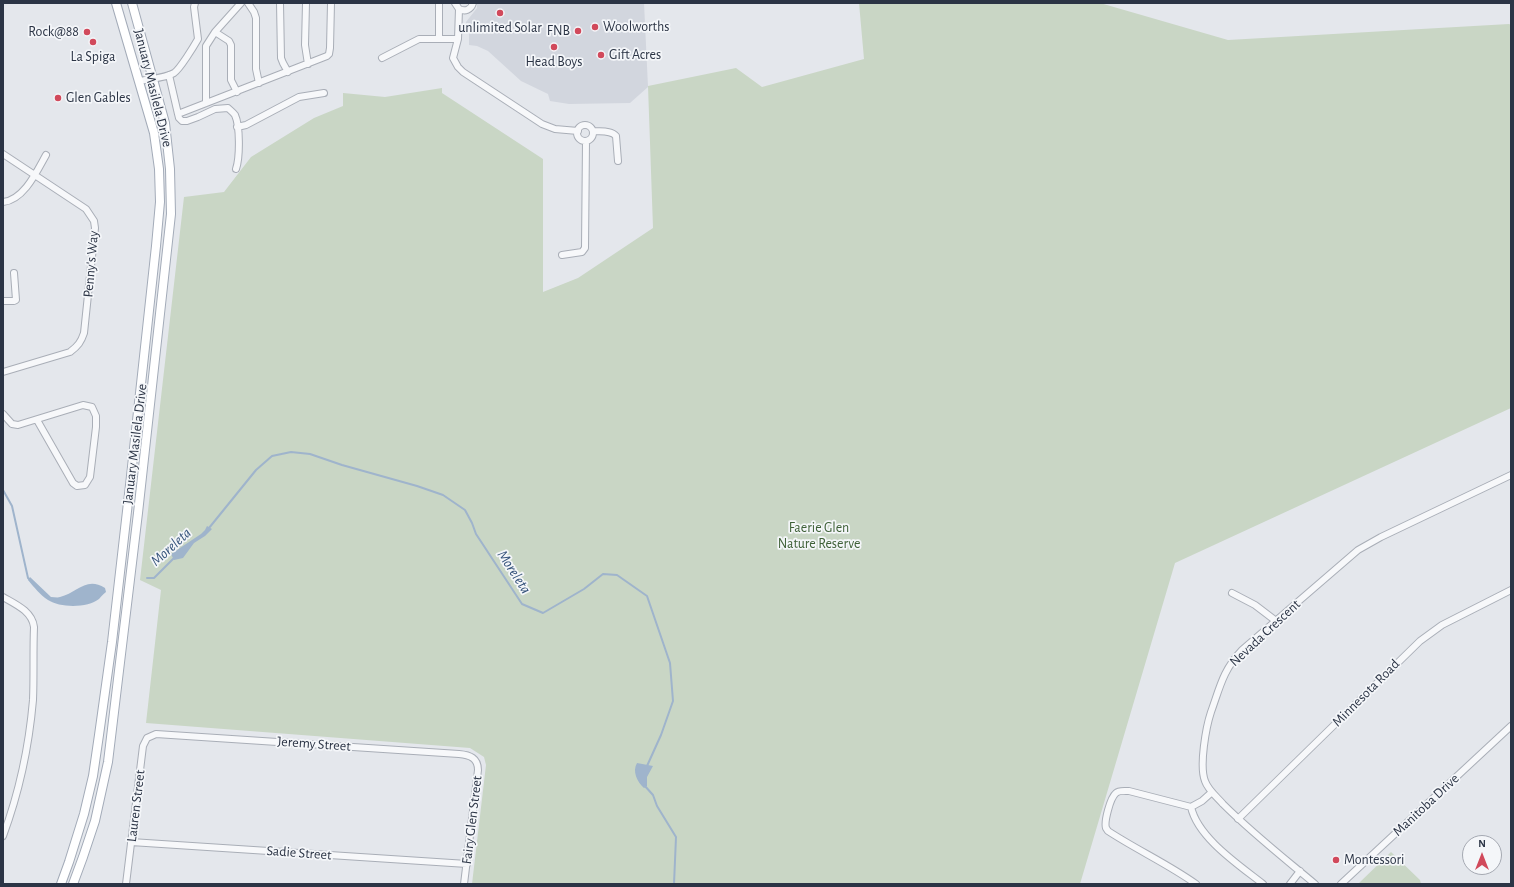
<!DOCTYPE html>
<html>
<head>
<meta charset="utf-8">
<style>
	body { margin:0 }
	#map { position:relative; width:1514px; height:887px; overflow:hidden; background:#e4e7ec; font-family:"Alegreya Sans",sans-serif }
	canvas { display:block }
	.frame { position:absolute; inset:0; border:4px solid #2b3445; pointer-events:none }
	.north { position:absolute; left:1462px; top:835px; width:40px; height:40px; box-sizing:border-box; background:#f4f6f9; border:1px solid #a4a8b1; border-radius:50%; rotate:0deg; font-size:11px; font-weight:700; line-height:16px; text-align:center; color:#2b3445 }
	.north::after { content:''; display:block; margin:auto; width:14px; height:18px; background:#d1495b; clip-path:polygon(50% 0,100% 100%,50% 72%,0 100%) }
</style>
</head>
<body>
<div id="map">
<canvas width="1514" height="887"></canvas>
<div class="frame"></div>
<div class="north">N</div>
</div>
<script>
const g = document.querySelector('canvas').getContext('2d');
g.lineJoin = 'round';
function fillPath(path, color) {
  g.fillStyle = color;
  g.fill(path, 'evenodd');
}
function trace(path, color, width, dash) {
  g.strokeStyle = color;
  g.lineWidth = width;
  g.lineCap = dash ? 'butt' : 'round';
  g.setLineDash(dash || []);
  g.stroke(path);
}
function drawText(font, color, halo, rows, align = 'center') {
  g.font = font + ' "Alegreya Sans",sans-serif';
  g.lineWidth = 3.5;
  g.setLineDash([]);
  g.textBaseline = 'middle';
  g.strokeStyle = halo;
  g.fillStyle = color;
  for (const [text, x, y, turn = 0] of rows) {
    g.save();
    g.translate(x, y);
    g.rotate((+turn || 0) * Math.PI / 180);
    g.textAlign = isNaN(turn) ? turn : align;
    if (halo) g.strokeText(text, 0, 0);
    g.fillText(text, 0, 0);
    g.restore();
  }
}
const built = new Path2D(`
	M477 3H644L648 87 630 103 569 104 550 101 548 94 521 81 488 51 477 46 469 45V33L466 29V22L477 8Z`);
const green = new Path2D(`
	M859 3H1100L1228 40 1509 24 1511 25V408L1175 563 1080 884H472L486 765 484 757 470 748 146 723 161 590 140 580 184 197 224 192 251 157 314 118 343 106V93L385 97 442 88V93L543 159V292L578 278 653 228 648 86 736 68 762 87 864 59Z
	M1391 852 1420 880 1421 884H1358Z`);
const water = new Path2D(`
	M207 526 212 529 205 536 194 543 183 558 174 560 171 554 201 534 205 530Z
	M30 577 51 597C54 597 58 598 60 597 77 593 86 576 105 588L106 592C103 594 101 597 99 599 88 608 60 608 48 600 40 595 34 587 28 580Z
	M637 763 653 766 647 777V786L644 788C637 782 632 771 637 763Z`);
const stream = new Path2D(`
	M3 490 12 506 28 578 30 580
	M209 528 256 470 272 456 291 452 310 454 342 465 417 486 443 495 465 510 472 523 476 534 522 604 543 613 584 589 603 574 617 575 647 596 670 663 673 701 661 735 647 766
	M147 578H154L175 557
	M644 785 653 795 657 806 676 837 674 884`);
const minor = new Path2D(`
	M248 3 254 12 256 18V69L259 83
	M280 3 281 58 283 63 288 72
	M306 3 305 45 308 64
	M439 3V39
	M455 3 459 9C465 12 471 10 473 3
	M459 9 458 39 453 58 458 67 463 72 542 124 555 129 578 131
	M215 32 229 41 231 45V80L237 92
	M382 58 419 39H458
	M169 75 178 114 327 56 329 54 330 48 331 3
	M139 81C149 79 166 78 174 73 180 69 194 46 198 39L194 7 195 3
	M206 103V46L215 32 241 3
	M178 114 179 118 182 121H187L198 117 215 109 228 108C230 110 233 112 235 115 240 126 240 157 236 169
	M577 133a8 8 0 1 1 16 0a8 8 0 1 1-16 0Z
	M237 127 246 125 299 97 324 93
	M593 131C600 132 611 130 616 136L618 161
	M3 154 86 209 94 221 95 228 84 333C81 342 78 346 70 352L3 372
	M3 202C24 200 37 171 46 155
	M562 255 582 252 585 248 586 141
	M3 301H14L16 300 14 273
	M3 414 12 424 18 425 83 405 92 407 96 416V427L90 477 85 485 77 486 73 483 37 420
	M1232 593 1255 605 1276 621
	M3 597C15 604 32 611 34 627 33 651 34 675 33 700 29 746 19 793 3 836
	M1191 807C1198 838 1239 865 1263 884
	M1238 819 1420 641 1442 625 1511 590
	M131 842 467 864
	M126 884 143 746 147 738 156 734 459 754C470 755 478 758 478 770L464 884
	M1196 884C1168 864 1137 850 1108 831L1106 828C1104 822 1110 798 1116 793 1119 790 1124 791 1129 791L1191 807 1202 801 1212 792
	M1290 884 1300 871
	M1315 884C1284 858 1252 833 1223 804 1217 797 1208 790 1205 781 1199 766 1206 727 1211 712 1220 687 1223 670 1242 650L1358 550 1381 537 1511 475
	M1341 884 1511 726`);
const major = new Path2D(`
	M61 884 69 862 84 814 93 776 99 735 112 642 130 485 156 246 160 202 159 169 154 133 116 3
	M73 884 83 857 95 821 108 762 138 513 171 214 170 169 165 123 132 3`);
const markers = [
	[500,13,4,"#d1495b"],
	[595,27,4,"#d1495b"],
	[578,31,4,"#d1495b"],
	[87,32,4,"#d1495b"],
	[93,42,4,"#d1495b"],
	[554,47,4,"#d1495b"],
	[601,55,4,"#d1495b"],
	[58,98,4,"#d1495b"],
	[1336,860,4,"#d1495b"]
];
const poiNames = [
	["Woolworths",603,27],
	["unlimited Solar",500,28,"center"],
	["FNB",570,31,"right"],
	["Rock@88",79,32,"right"],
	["Gift Acres",609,55],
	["La Spiga",93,57,"center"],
	["Head Boys",554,62,"center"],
	["Glen Gables",66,98],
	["Montessori",1344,860]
];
const streetNames = [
	["January Masilela Drive",153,88,76],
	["Penny's Way",91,264,-85],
	["January Masilela Drive",135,444,-83],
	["Nevada Crescent",1265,633,-43],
	["Minnesota Road",1366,693,-45],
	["Jeremy Street",314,744,4],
	["Manitoba Drive",1426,805,-43],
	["Lauren Street",136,806,-83],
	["Fairy Glen Street",472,820,-83],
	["Sadie Street",299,853,4]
];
const parkNames = [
	["Faerie Glen",819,528],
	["Nature Reserve",819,544]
];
const waterNames = [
	["Moreleta",171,547,-42],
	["Moreleta",514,572,57]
];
fillPath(built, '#d2d6de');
fillPath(green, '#c9d6c5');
fillPath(water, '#9fb4cc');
trace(stream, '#9fb4cc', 2);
trace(minor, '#a9aeb7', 8);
trace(major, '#a3abb8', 10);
trace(minor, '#f7f8fa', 6);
trace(major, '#fff', 8);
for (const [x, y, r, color] of markers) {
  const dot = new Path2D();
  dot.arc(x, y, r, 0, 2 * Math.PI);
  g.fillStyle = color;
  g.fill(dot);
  trace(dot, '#f4f6f9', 1.5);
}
drawText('14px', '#2b3445', '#f4f6f9', poiNames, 'left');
drawText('14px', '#2b3445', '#f4f6f9', streetNames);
drawText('14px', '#3f6138', '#f4f6f9', parkNames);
drawText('italic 15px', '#34527a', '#f4f6f9', waterNames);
</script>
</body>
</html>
